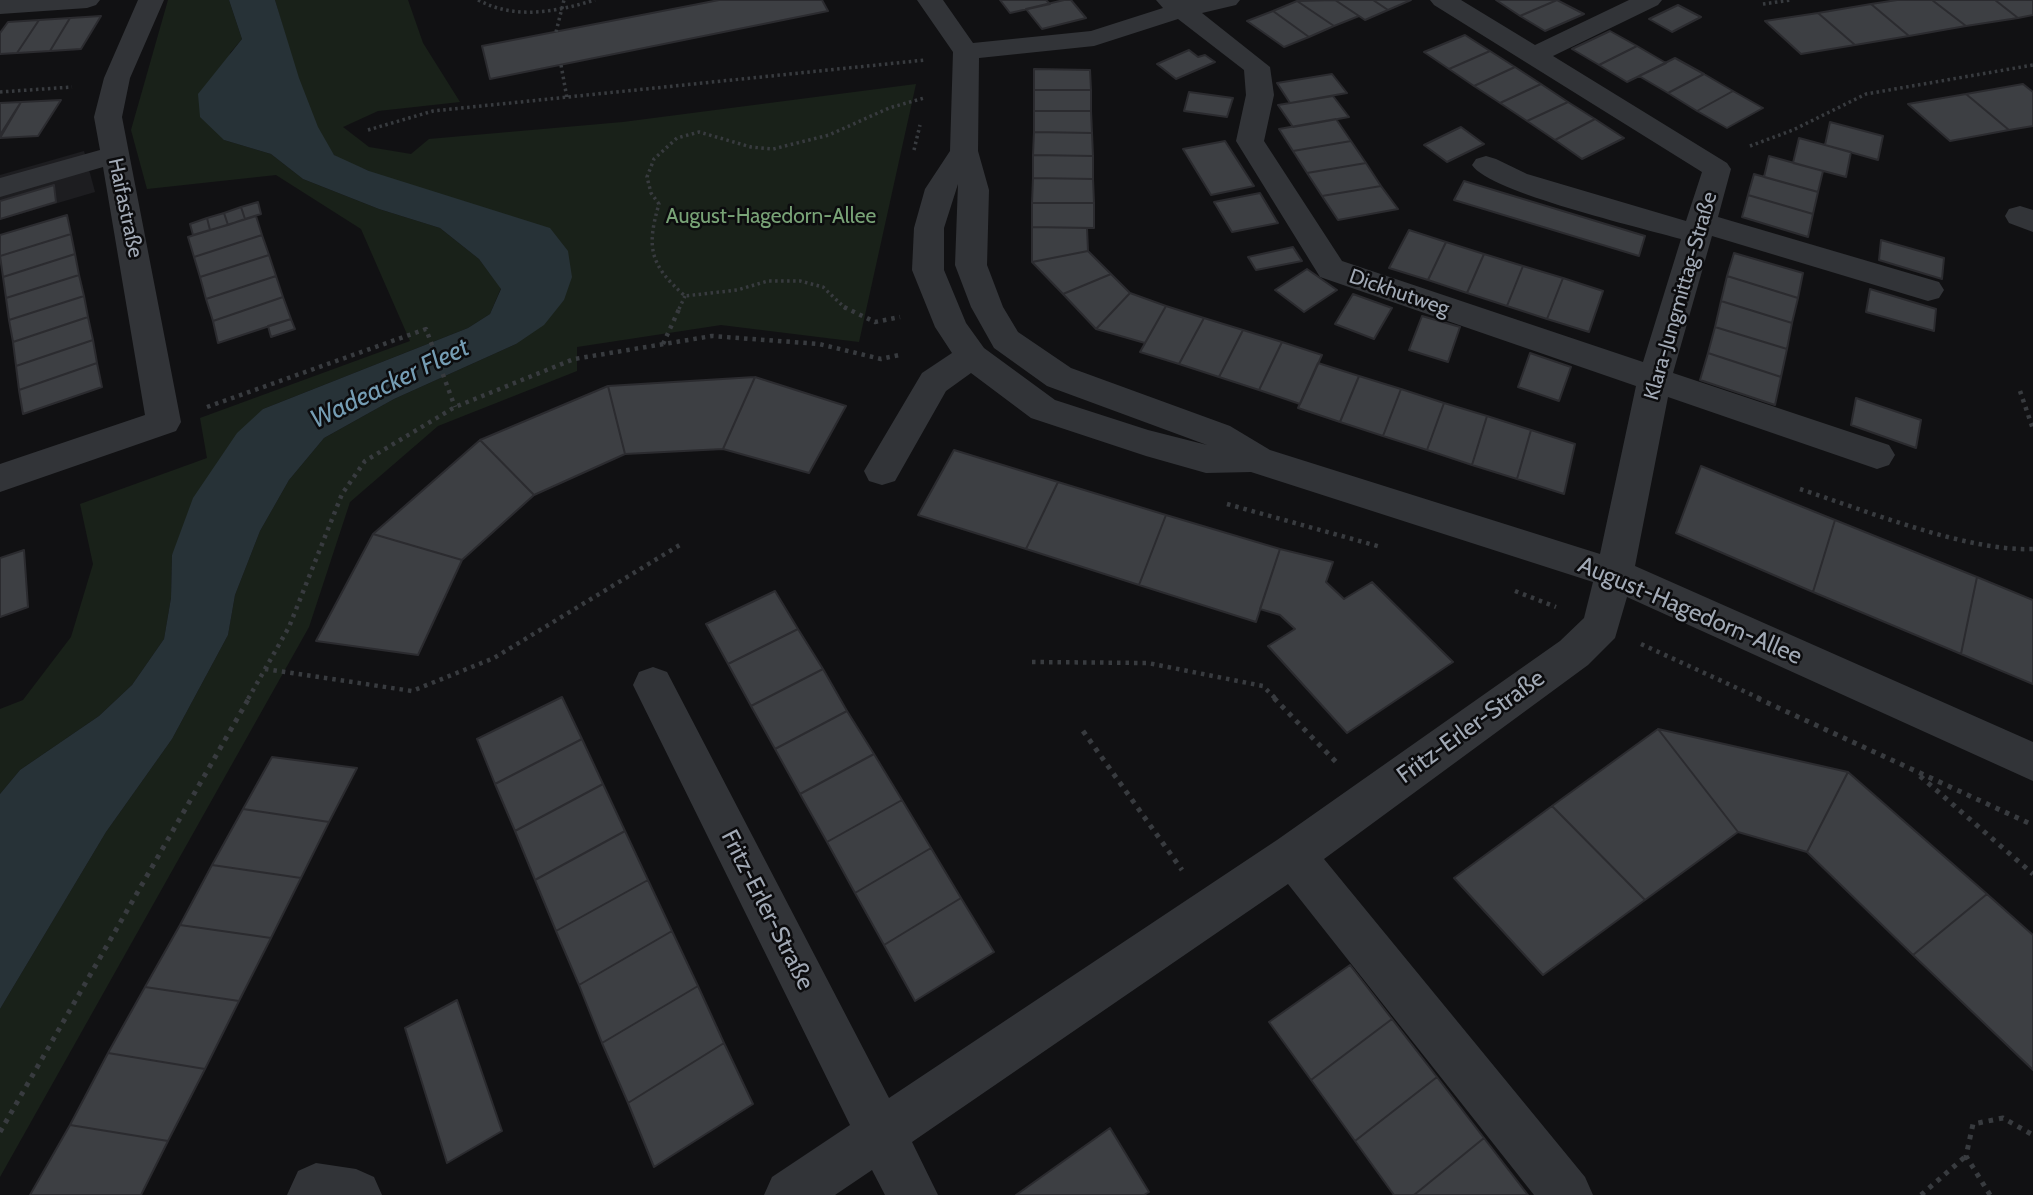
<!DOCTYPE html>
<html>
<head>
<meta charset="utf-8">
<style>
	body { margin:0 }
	canvas { display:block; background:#111113 }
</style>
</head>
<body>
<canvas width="2033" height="1195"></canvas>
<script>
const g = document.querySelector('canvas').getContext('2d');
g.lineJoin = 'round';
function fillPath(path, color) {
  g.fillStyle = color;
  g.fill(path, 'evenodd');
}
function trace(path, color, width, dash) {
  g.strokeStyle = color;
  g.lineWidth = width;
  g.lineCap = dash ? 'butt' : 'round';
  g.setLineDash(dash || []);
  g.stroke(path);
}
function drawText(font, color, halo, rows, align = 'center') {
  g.font = font + ' Cabin,sans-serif';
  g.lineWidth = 5;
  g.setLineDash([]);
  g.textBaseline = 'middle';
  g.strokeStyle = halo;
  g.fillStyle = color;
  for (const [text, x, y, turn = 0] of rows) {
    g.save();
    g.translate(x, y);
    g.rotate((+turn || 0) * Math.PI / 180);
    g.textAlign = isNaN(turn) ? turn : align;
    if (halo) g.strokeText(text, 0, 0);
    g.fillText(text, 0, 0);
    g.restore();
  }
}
const built = new Path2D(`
	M84 151 95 192 0 220V175Z`);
const green = new Path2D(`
	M168 0H229L242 39 230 53 224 140 271 154 303 179 379 209 440 228 479 259 501 288 490 314 468 328 263 409 172 555 171 598 164 639 132 685 99 716 20 770 0 794V709L23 700 71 637 93 564 80 504 207 458 200 418 410 341 361 229 276 175 147 189 131 130Z
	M275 0H408L423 43 460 102 378 111 343 127 369 147 411 154 429 139 623 122 916 84 859 342 721 325 577 347V371L438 426 350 502 309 627 0 1177V1009L106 832 172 739 228 635 235 595 260 531 289 480 324 438 394 399 516 344 564 300 369 171C359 166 341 162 334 155 311 133 285 33 275 0Z`);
const water = new Path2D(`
	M229 0H275L299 78 318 127 334 155 369 171 550 228 568 251 572 277 564 300 544 325 516 344 394 399 324 438 289 480 260 531 235 595 228 635 172 739 106 832 0 1009V794L20 770 99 716 132 685 164 639 171 598 172 555 193 498 237 433 263 409 468 328 490 314 501 289 479 259 440 228 379 209 303 179 271 154 224 140 200 117 198 94 242 39Z`);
const building = new Path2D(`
	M719 0H822L828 11 490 79 482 46Z
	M1000 0H1046L1050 4 1010 13Z
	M1064 0H1071L1086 18 1042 29 1026 9Z
	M1335 0 1359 16 1334 26 1297 1Z
	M1335 0H1373L1388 10 1365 20Z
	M1373 0H1411L1388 10Z
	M1496 0H1557L1520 16Z
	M1557 0 1584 14 1545 31 1520 16Z
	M1897 0H1932L1966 26 1909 36 1871 4Z
	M1932 0H1995L2018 18 1966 26Z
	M1995 0H2033V15L2018 18Z
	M1297 1 1334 26 1309 37 1273 11Z
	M1871 4 1909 36 1855 45 1818 13Z
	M1678 5 1701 17 1672 32 1649 19Z
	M1273 11 1309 37 1284 47 1247 21Z
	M1818 13 1855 45 1801 54 1765 21Z
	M101 16 81 49 50 51 70 18Z
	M70 18 50 51 17 53 39 20Z
	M39 20 17 53 0 54V33L8 22Z
	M1610 31 1637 46 1599 65 1572 49Z
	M1465 35 1490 51 1449 69 1424 52Z
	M1637 46 1666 63 1627 82 1599 65Z
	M1189 50 1198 57 1205 55 1215 62 1176 79 1157 64Z
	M1490 51 1515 67 1474 86 1449 69Z
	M1675 58 1704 74 1668 93 1639 76Z
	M1515 67 1541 84 1500 103 1474 86Z
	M1034 69 1090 70 1091 90H1034Z
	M1332 74 1347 93 1290 103 1277 83Z
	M1704 74 1733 91 1697 111 1668 93Z
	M1541 84 1568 102 1527 121 1500 103Z
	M2023 84 2033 92V126L2009 130 1966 94Z
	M1034 90H1091V111H1034Z
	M1733 91 1763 108 1727 128 1697 111Z
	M1189 92 1233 98 1227 117 1184 111Z
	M1966 94 2009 130 1950 141 1908 104Z
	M1333 96 1349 117 1293 127 1278 105Z
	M61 100 38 136 0 138 21 102Z
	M21 102 0 135V103Z
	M1568 102 1595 119 1555 140 1527 121Z
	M1034 111H1091L1092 133 1034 132Z
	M1336 119 1351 141 1293 151 1279 129Z
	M1595 119 1624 138 1582 159 1555 140Z
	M1830 122 1883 136 1878 160 1825 145Z
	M1461 127 1484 144 1447 162 1424 145Z
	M1034 132 1092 133 1093 156 1033 155Z
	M1799 138 1851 152 1846 177 1793 163Z
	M1225 141 1254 186 1211 195 1183 149Z
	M1351 141 1366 163 1307 173 1293 151Z
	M1033 155 1093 156V179L1033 178Z
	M1769 156 1823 171 1818 192 1764 177Z
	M1366 163 1381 186 1322 196 1307 173Z
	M1754 174 1818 192 1813 214 1748 195Z
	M1033 178 1093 179 1094 203H1032Z
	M1464 181 1645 236 1639 256 1454 200Z
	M54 185 56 202 0 219V201Z
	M1381 186 1398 209 1338 220 1322 196Z
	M1260 193 1278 223 1232 232 1214 202Z
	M1748 195 1813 214 1808 237 1742 217Z
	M258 202 261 214 245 219 241 207Z
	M1032 203H1094V228L1032 227Z
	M241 207 245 219 228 225 224 213Z
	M224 213 228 225 210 230 207 218Z
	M67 215 71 234 0 256V235Z
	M256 216 262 235 194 257 188 237Z
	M207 218 210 230 193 235 190 224Z
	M1032 227 1087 228 1088 251 1032 262Z
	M1409 230 1446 242 1428 280 1389 268Z
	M71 234 75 254 3 277 0 256Z
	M262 235 269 255 200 277 194 257Z
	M1881 240 1944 258 1942 279 1879 260Z
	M1446 242 1484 254 1467 293 1428 280Z
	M1293 247 1302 261 1256 270 1248 257Z
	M1088 251 1111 274 1063 294 1032 262Z
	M1734 253 1803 273 1798 298 1727 276Z
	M75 254 79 275 6 298 3 277Z
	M1484 254 1523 266 1507 306 1467 293Z
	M269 255 276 276 206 299 200 277Z
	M1523 266 1563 278 1547 319 1507 306Z
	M1307 269 1337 290 1304 312 1275 290Z
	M1111 274 1130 293 1096 329 1063 294Z
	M79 275 84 296 9 320 6 298Z
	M276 276 283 297 213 321 206 299Z
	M1727 276 1798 298 1792 323 1721 301Z
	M1563 278 1603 291 1589 332 1547 319Z
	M1870 289 1936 309 1934 331 1866 312Z
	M1130 293 1166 306 1145 343 1096 329Z
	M1353 294 1392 308 1374 339 1335 324Z
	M84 296 88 317 13 342 9 320Z
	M283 297 291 319 218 343 213 321Z
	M1721 301 1792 323 1787 349 1715 327Z
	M1166 306 1204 318 1179 364 1140 352Z
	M1422 316 1460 327 1448 362 1409 350Z
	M88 317 93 340 16 366 13 342Z
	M1204 318 1243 330 1219 377 1179 364Z
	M291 319 295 329 271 337 268 326Z
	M1715 327 1787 349 1781 377 1708 353Z
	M1243 330 1282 342 1259 390 1219 377Z
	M93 340 97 363 19 390 16 366Z
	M1282 342 1322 355 1300 404 1259 390Z
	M1530 353 1571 367 1559 401 1518 387Z
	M1708 353 1781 377 1775 405 1700 380Z
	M97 363 102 387 23 414 19 390Z
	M1318 363 1359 376 1340 422 1298 408Z
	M1359 376 1401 389 1383 436 1340 422Z
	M755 377 723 449 625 454 608 386Z
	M755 377 846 406 809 473 723 449Z
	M608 386 625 454 534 495 480 440Z
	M1401 389 1444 403 1427 450 1383 436Z
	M1856 398 1921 420 1916 448 1851 425Z
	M1444 403 1487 416 1472 465 1427 450Z
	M1487 416 1531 430 1517 479 1472 465Z
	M1531 430 1575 444 1564 494 1517 479Z
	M480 440 534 495 462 560 373 534Z
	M954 450 1058 482 1026 549 918 515Z
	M1701 466 1835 520 1813 592 1676 533Z
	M1058 482 1166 515 1139 585 1026 549Z
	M1166 515 1280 549 1256 622 1139 585Z
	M1835 520 1977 577 1961 654 1813 592Z
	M373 534 462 560 418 655 316 641Z
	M1280 549 1333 562 1326 582 1344 599 1372 582 1453 662 1347 733 1268 646 1295 629 1280 615 1260 609Z
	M24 550 28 607 0 617V558Z
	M1977 577 2033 600V684L1961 654Z
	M775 591 798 629 728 664 706 624Z
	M798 629 823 669 751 706 728 664Z
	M823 669 847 711 775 749 751 706Z
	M562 697 582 739 495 784 477 739Z
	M847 711 874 754 800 794 775 749Z
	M1658 729 1738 832 1645 900 1552 806Z
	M1658 729 1848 772 1807 852 1738 832Z
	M582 739 603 784 515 831 495 784Z
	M874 754 902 800 827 842 800 794Z
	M272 757 357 768 329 822 243 809Z
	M1848 772 1987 894 1913 955 1807 852Z
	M603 784 625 831 535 880 515 831Z
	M902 800 931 848 855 893 827 842Z
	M1552 806 1645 900 1543 975 1454 878Z
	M243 809 329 822 301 878 212 865Z
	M625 831 648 880 556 931 535 880Z
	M931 848 961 898 884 945 855 893Z
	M212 865 301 878 271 938 180 925Z
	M648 880 672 931 579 985 556 931Z
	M1987 894 2033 935V1070L1913 955Z
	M961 898 994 952 915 1001 884 945Z
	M180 925 271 938 239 1001 145 987Z
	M672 931 698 986 602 1043 579 985Z
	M1350 965 1392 1019 1311 1080 1269 1022Z
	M698 986 724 1043 628 1103 602 1043Z
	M145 987 239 1001 205 1069 108 1053Z
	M457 1000 502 1131 447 1163 405 1028Z
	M1392 1019 1437 1077 1355 1141 1311 1080Z
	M724 1043 753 1104 654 1167 628 1103Z
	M108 1053 205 1069 168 1141 70 1125Z
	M1437 1077 1484 1138 1414 1195H1394L1355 1141Z
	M70 1125 168 1141 141 1195H30Z
	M1110 1128 1149 1192 1144 1195H1016Z
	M1484 1138 1528 1195H1414Z`);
const pathFar2 = new Path2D(`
	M478 0C516 20 555 12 595 0
	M1763 4 1791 0
	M556 32 564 0
	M561 65 567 98
	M0 92 72 87
	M368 130 433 111 925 60
	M1750 146 1793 130 1866 94 2033 65
	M914 150 920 125
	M679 309 685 296
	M846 309 823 287 800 281H768L737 290 685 296C650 265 646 248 659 204L651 193 647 177 654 159 677 138 699 132 751 147 773 149 829 135 889 108 924 98`);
const pathFar1 = new Path2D(`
	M844 307 875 322 900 317
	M663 344 680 307
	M2020 391 2033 429
	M207 407 426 329 455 407
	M1800 489C1864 510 1968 552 2033 549
	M1227 504 1381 547
	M1515 591 1556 607
	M1641 644 1761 699
	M1032 662 1148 663 1263 686 1276 699
	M265 669 412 691 494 658 683 543
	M248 699 289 627 342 494 365 461 455 407 574 359 712 336 819 344 881 359 899 355`);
const path = new Path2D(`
	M1274 698 1337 763
	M1757 698 2033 825
	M1083 731 1182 870
	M1920 776 2033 874
	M0 1132 249 698
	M1921 1195 1966 1156
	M1990 1195 1966 1156 1973 1124 2003 1118 2033 1135`);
const minor = new Path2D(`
	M0 0H100L96 5 87 8 0 14Z
	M138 0H164L130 78 122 117 181 422 176 431 0 492V464L145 415 103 167 0 197V178L100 150 94 117 104 78Z
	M917 0H943L973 43 1091 31 1163 8 1156 0H1240L1236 5 1202 13 1270 67 1274 95 1264 141 1342 261 1643 362 1681 239C1642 228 1489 192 1472 165L1476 159 1486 156 1496 159 1527 174 1686 221 1702 172 1434 5 1430 0H1461L1535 45 1629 0H1662L1658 5 1553 56 1727 163 1731 169 1718 217 1939 282 1944 290 1939 298 1928 301 1712 236 1673 373 1889 445 1895 455 1889 465 1877 469 1668 397 1635 566 2033 742V781L1627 597 1615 638 1588 665 1324 859 1585 1177 1593 1195H1534L1288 884 912 1142 938 1195H885L872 1170 835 1195H764L772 1177 850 1125 633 685 639 672 653 667 667 672 889 1098 1277 840 1560 641 1584 618 1593 582 1251 472 1206 473 1146 456 1031 418 971 373 946 391 895 481 882 485 869 481 864 471 922 373 952 353 935 327 912 270 914 228 925 189 950 151 953 52ZM1178 19 1244 70 1246 95 1236 141 1320 277 1636 386 1600 554 1270 450 1230 426 1071 368 1018 332 1003 307 987 265 989 190 978 151 979 58 1094 46ZM958 184 955 265 971 307 994 348 1047 386 1207 445 1148 430 1055 400 984 348 966 323 944 270V228Z
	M2020 206 2033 210V232L2009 223 2005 216 2009 209Z
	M316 1163 356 1169 374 1177 382 1195H287L298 1171Z`);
const farStreetnames = [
	["Haifastraße",125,208,78],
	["Dickhutweg",1399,293,19],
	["Klara-Jungmittag-Straße",1681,296,-74]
];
const farParknames = [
	["August-Hagedorn-Allee",771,217]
];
const streetNames = [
	["August-Hagedorn-Allee",1690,611,23],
	["Fritz-Erler-Straße",1471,727,-36],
	["Fritz-Erler-Straße",767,910,63]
];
const waterNames = [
	["Wadeacker Fleet",390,384,-26]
];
fillPath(built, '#1d1d20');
fillPath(green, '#192119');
fillPath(water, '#273237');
fillPath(building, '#3d3f43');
trace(building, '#2b2b2f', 2);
trace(pathFar2, '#383b3f', 3.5, [2.5, 3.5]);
trace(pathFar1, '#383b3f', 4.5, [3.5, 5]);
trace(path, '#383b3f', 5, [4.5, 6]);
fillPath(minor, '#323438');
drawText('21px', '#a1a9b5', '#0c0c0e', farStreetnames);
drawText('21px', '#78a276', '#0c0c0e', farParknames);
drawText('24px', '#a1a9b5', '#0c0c0e', streetNames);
drawText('italic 26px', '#759db4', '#0c0c0e', waterNames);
</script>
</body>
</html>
